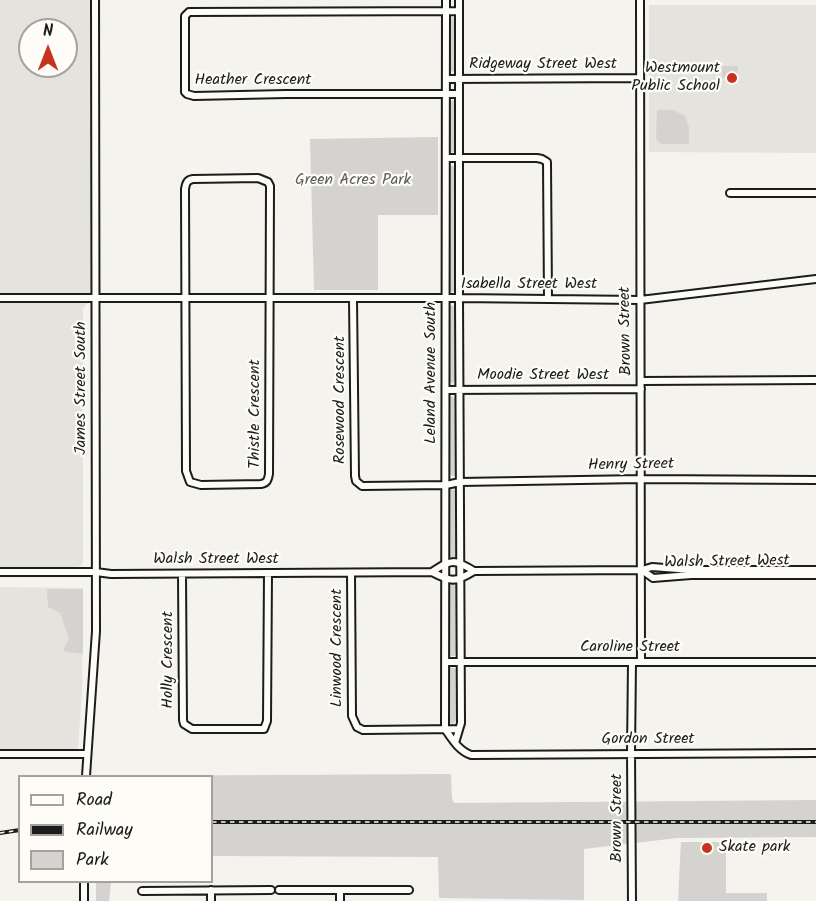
<!DOCTYPE html>
<html>
<head>
<meta charset="utf-8">
<style>
	body { margin:0 }
	#map { position:relative; width:816px; height:901px; overflow:hidden; background:#f4f3ee; font-family:Kalam,sans-serif }
	canvas { display:block }
	.legend { position:absolute; left:18px; top:775px; width:195px; height:108px; box-sizing:border-box; background:#fdfcf7; border:2px solid #a3a29f; margin:0; padding:8px 10px; list-style:none; font-size:18px; color:#1c1c1c }
	.legend li { display:flex; align-items:center; gap:12px; height:30px }
	.legend b { width:30px; border:2px solid #a3a29f }
	.north { position:absolute; left:18px; top:18px; width:60px; height:60px; box-sizing:border-box; background:#fdfcf7; border:2px solid #a3a29f; border-radius:50%; rotate:0deg; font-size:16px; font-weight:700; line-height:24px; text-align:center; color:#1c1c1c }
	.north::after { content:''; display:block; margin:auto; width:21px; height:27px; background:#c8321e; clip-path:polygon(50% 0,100% 100%,50% 72%,0 100%) }
</style>
</head>
<body>
<div id="map">
<canvas width="816" height="901"></canvas>
<ul class="legend">
<li><b style="height:8px;background:#fdfcf7"></b>Road</li>
<li><b style="height:8px;background:#1c1c1c"></b>Railway</li>
<li><b style="height:16px;background:#d4d3cf"></b>Park</li>
</ul>
<div class="north">N</div>
</div>
<script>
const g = document.querySelector('canvas').getContext('2d');
g.lineJoin = 'round';
function fillPath(path, color) {
  g.fillStyle = color;
  g.fill(path, 'evenodd');
}
function trace(path, color, width, dash) {
  g.strokeStyle = color;
  g.lineWidth = width;
  g.lineCap = dash ? 'butt' : 'round';
  g.setLineDash(dash || []);
  g.stroke(path);
}
function drawText(font, color, halo, rows, align = 'center') {
  g.font = font + ' Kalam,sans-serif';
  g.lineWidth = 4.5;
  g.setLineDash([]);
  g.textBaseline = 'middle';
  g.strokeStyle = halo;
  g.fillStyle = color;
  for (const [text, x, y, turn = 0] of rows) {
    g.save();
    g.translate(x, y);
    g.rotate((+turn || 0) * Math.PI / 180);
    g.textAlign = isNaN(turn) ? turn : align;
    if (halo) g.strokeText(text, 0, 0);
    g.fillText(text, 0, 0);
    g.restore();
  }
}
const built = new Path2D(`
	M0 0H101L97 290 83 309V561L81 566 73 567H0ZM30 30H66V66H30Z
	M649 5H816V153L649 152Z
	M0 587 83 588 82 694 78 749 76 751H0Z`);
const green = new Path2D(`
	M452 17 456 18V70L452 72 450 70V21Z
	M722 66H738V78H722Z
	M454 100 456 102V150L452 153 450 151 449 106 450 101Z
	M657 110H673L685 116 689 127V144H661L656 139Z
	M438 137V215H378V290H314L310 139Z
	M452 165 455 168 456 288V291L452 292 448 289 449 168Z
	M452 305 455 309V380L452 384 449 380V308Z
	M452 396 455 399 456 472 455 476H452L449 473V399Z
	M450 489 455 490 456 493 457 554 456 556 453 558 450 557 449 555Z
	M453 583 457 587V651L455 656H450L448 651V586Z
	M47 589H83V654L63 651 69 638 60 613 48 607Z
	M451 667 456 669 457 671V720L453 724 449 723 448 720V672Z
	M451 774 452 798 454 803 816 800V837L677 838 584 849V900L439 898 438 857 212 856V776H95Z
	M681 842H726V893H767V901H678Z
	M96 882H111L109 901H96Z`);
const minor = new Path2D(`
	M446 0 445 729C452 739 459 751 471 755L816 753
	M640 0 641 662
	M459 11 189 12 185 16V92L187 94 194 96 286 94H459
	M446 79 639 78
	M446 158H537L542 159 547 162 548 299
	M258 178 268 182 270 186 269 474C268 480 267 483 261 484L201 485 190 482 186 471 185 189C186 183 187 180 193 179Z
	M730 193H816
	M0 298H459L640 300 816 279
	M353 298 355 476 356 481 362 486 446 485 460 482 641 479 816 480
	M641 381 816 380
	M446 390 641 389
	M642 570 653 578 691 575H816
	M474 571 642 570 652 567 691 570H816
	M0 572H96L111 574 432 572C451 582 455 583 474 571 454 559 451 559 432 572
	M351 573 352 716 357 727 363 730 459 729
	M182 574 183 720 184 724 192 729H264L267 721 268 573
	M445 662H816
	M455 743 461 723 459 298V0
	M0 754H87
	M86 776 96 631 95 0
	M84 882V901
	M211 890V901
	M279 890H409
	M142 891 271 890
	M340 901V891
	M632 901 631 753 632 662`);
const rail = new Path2D(`
	M212 822H816
	M0 833 20 830`);
const markers = [
	[732,78,6,"#c8321e"],
	[707,848,6,"#c8321e"]
];
const streetNames = [
	["Ridgeway Street West",543,65],
	["Heather Crescent",253,81],
	["Isabella Street West",529,285],
	["Brown Street",627,331,-91],
	["Leland Avenue South",432,373,-90],
	["Moodie Street West",543,376],
	["James Street South",82,388,-90],
	["Rosewood Crescent",341,400,-90],
	["Thistle Crescent",256,414,-90],
	["Henry Street",631,466,-1],
	["Walsh Street West",216,560],
	["Walsh Street West",727,563,-1],
	["Linwood Crescent",338,648,-90],
	["Caroline Street",630,648],
	["Holly Crescent",169,660,-90],
	["Gordon Street",648,740],
	["Brown Street",618,818,-90]
];
const poiNames = [
	["Westmount",720,69],
	["Public School",720,87],
	["Skate park",719,848,"left"]
];
const parkNames = [
	["Green Acres Park",353,181]
];
fillPath(built, '#e4e3de');
fillPath(green, '#d4d3cf');
trace(minor, '#1c1c1c', 10);
trace(minor, '#fdfcf7', 6);
trace(rail, '#1c1c1c', 4);
trace(rail, '#fdfcf7', 1.5, [4.5]);
for (const [x, y, r, color] of markers) {
  const dot = new Path2D();
  dot.arc(x, y, r, 0, 2 * Math.PI);
  g.fillStyle = color;
  g.fill(dot);
  trace(dot, '#fdfcf7', 2);
}
drawText('16px', '#1c1c1c', '#fdfcf7', streetNames);
drawText('16px', '#1c1c1c', '#fdfcf7', poiNames, 'right');
drawText('16px', '#5c5c5b', '#fdfcf7', parkNames);
</script>
</body>
</html>
